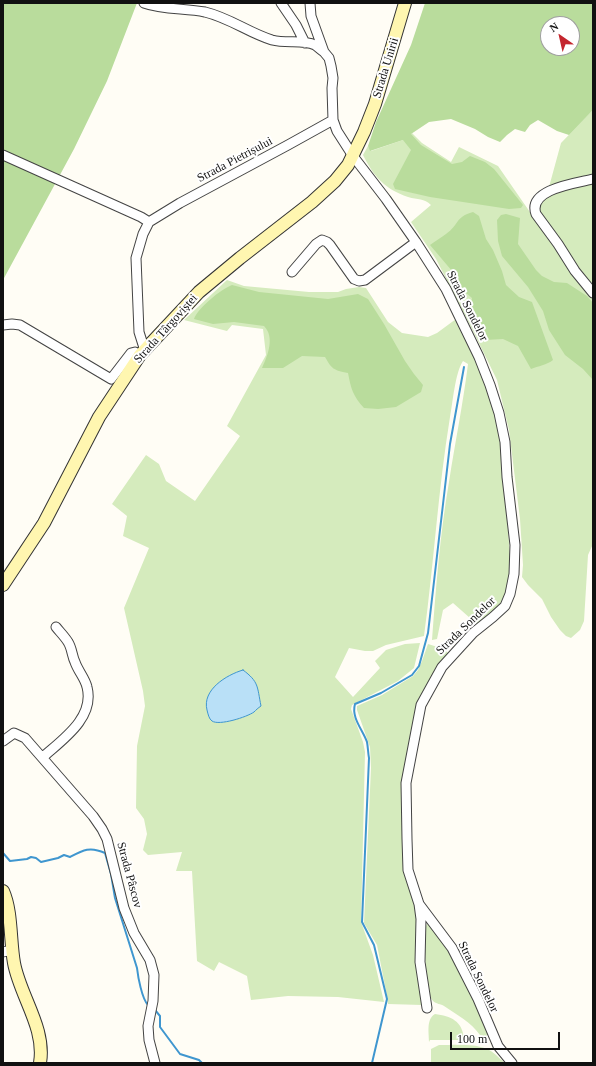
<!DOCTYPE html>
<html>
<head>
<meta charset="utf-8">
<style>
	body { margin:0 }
	#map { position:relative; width:596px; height:1066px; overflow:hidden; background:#fffdf5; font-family:"Times New Roman",serif }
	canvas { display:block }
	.frame { position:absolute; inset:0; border:4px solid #111; pointer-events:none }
	.north { position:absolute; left:540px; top:16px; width:40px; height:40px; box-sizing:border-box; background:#fff; border:1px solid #a0a0a0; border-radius:50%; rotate:326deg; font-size:11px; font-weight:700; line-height:16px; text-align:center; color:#111 }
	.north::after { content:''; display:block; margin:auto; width:14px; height:18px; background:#c4262e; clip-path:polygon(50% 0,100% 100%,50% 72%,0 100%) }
	.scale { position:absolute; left:450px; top:1032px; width:110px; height:18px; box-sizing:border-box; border:2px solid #111; border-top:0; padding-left:5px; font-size:12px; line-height:14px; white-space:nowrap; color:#111; -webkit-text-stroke:3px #fff; paint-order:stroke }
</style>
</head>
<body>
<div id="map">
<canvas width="596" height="1066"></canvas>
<div class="frame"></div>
<div class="north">N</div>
<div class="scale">100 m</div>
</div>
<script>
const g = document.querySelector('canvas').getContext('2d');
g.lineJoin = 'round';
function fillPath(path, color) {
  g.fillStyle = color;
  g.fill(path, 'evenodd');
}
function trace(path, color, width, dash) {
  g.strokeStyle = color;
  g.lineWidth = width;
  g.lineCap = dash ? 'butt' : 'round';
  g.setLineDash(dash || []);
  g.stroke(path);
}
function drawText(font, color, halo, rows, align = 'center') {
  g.font = font + ' "Times New Roman",serif';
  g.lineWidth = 4;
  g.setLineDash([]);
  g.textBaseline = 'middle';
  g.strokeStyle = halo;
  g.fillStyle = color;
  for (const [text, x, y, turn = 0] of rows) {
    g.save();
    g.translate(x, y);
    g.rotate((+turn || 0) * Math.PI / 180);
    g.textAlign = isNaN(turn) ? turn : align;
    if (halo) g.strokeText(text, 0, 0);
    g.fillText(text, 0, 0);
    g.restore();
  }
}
const green = new Path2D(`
	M593 110V177L549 187 561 143Z
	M412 133 422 143 451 162 459 147 498 166 568 267 593 297V544L588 555 584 621 580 630 571 638 566 636 560 630 551 617 542 599 528 585 522 577 523 565 520 519 509 430 497 380 473 331 436 259 411 222 431 205C424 198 418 200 408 197 385 189 374 177 363 155L368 146 371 151 403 140Z
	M593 184V283L588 282 541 217 539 206 546 196 581 185Z
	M227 280 244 286 309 292H338L346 289 359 287 366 288 388 322 402 333 428 337 437 333 456 319 483 374 500 432 511 568 510 580 502 604 479 626 453 603 443 610 437 639 432 640C436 587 440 534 449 482 455 443 463 404 468 364L463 361C455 373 453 402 450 417 438 490 434 563 424 636L386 645 373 651H365L349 648 335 677 353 697 380 668 375 661 386 650 405 644 420 643 414 668 398 681 352 705 351 709 363 742 365 752 361 922 373 955 384 1002 338 997 288 996 251 1000 247 976 219 962 214 971 197 961 192 871H176L182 852 148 855 143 850 147 834 144 819 136 808 137 746 145 706 143 691 124 608 149 548 123 536 127 516 112 504 146 455 159 464 166 481 195 501 240 436 227 426 266 355 263 329 232 325 227 331 184 320Z
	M428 644 444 649 450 655 414 717 404 855 415 898 424 1003 422 1005 388 1004 387 996 377 945 364 923 371 768 370 747 357 710V706L382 695 413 676 418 670 422 661Z
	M428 922 450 949 489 1033 486 1036 480 1035C471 1022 457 1015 444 1006 441 1004 436 1004 433 1001 424 991 425 943 425 928Z
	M435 1014C451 1016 462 1021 464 1038L458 1040H430L429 1042C429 1033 426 1019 435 1014Z
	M439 1045C454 1045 473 1043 487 1049 494 1052 499 1058 505 1063H431V1049Z`);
const forest = new Path2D(`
	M3 3H137L107 81 74 149 3 280Z
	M425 3H593V110L569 135 557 131 538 120 530 125 525 132 515 129 507 135 500 142 488 137 475 129 451 119 429 122 411 134 421 145 452 164 462 162 470 156 485 162 494 169 523 205 521 208 509 209 430 197 395 189 393 184 411 150 403 140 370 151 368 146 376 122 411 45ZM548 24H572V48H548Z
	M473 212 479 216 486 239 493 250 502 271 506 285 519 297 532 302 553 360C547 365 538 366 531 369L518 346 503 339 485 340 467 310 471 305 472 298C466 292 459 290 454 283L458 278 430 245C435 241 441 238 446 234 459 225 455 217 473 212Z
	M506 214 520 218 518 244 536 270 542 276 554 282 567 283 587 296 593 303V380L583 369 565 355 549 330 543 311 528 287 502 256 498 241 497 220 501 215Z
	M232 285 259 292 328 299 358 294 368 299 384 324 405 361 414 374 423 385 421 392 396 407 378 409 364 408C353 396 351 389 348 373 333 370 332 369 325 357L302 356 283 368H262C268 355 275 337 264 326L234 322 213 324 194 319C198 308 221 289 232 285Z`);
const water = new Path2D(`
	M243 670C259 682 257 686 261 706 258 708 256 710 254 712 247 717 219 726 212 721 209 719 208 714 207 710 202 690 226 675 243 670Z`);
const stream = new Path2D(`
	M3 853 10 861 27 859 31 857 36 858 41 862 58 858 64 855 70 857C83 850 90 846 105 853L111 874 115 898 137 968C138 977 142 999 148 1005
	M155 1010 160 1016V1027L180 1054 199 1060 202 1063
	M372 1063 387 999 374 945 362 922 369 758C368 753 368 747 367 742 363 730 351 718 355 704L381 693 412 675 419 666 428 633 450 444 464 367`);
const minor = new Path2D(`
	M144 3C163 10 185 8 205 12 230 18 249 33 272 40 287 44 302 39 315 45 318 47 321 50 324 52
	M281 3 296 25 305 43
	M310 3 311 16 324 52 329 58 331 66 333 78 332 88 333 120 337 131 353 156 386 199 416 242 446 289 479 357 490 385 499 413 505 442 507 477 515 545 514 574 510 594 505 606 493 617 473 633 442 667 421 705 406 783 407 839 408 870 419 904 452 948 478 999 498 1046 512 1063
	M3 155 141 217 149 222
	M593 179C577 183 527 189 536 214L558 244 575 271 593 293
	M292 272 316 244 322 240 327 242 330 245 354 279 359 281 365 280 416 242
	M3 325 12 324 20 325 111 379 131 353 135 352 140 355
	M145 351 139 332 136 258 143 234 149 222 180 203 288 145 333 120
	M3 741 14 733 25 738 93 816 102 829 107 839 124 908 134 933 150 960 154 975 153 1001 148 1026 149 1040 155 1063
	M43 757C62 740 95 718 87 687 85 678 78 671 75 662 72 656 72 648 68 642 65 637 60 632 56 627
	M419 904 421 919 420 962 427 1008
	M3 952 12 950`);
const secondary = new Path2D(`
	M3 585 44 523 99 417 140 355 199 292 240 258 312 202 335 181 348 165 364 132 375 104 405 3
	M3 891C12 911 10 941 14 963 20 996 46 1028 40 1063`);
const streetNames = [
	["Strada Unirii",386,68,-73],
	["Strada Pietrișului",235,160,-28],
	["Strada Sondelor",467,306,63],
	["Strada Târgoviștei",166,329,-48],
	["Strada Sondelor",466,626,-44],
	["Strada Pâscov",129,875,75],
	["Strada Sondelor",478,977,64]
];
fillPath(green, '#d5ebbd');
fillPath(forest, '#b9dc9c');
fillPath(water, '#b9e0f7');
trace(water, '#3f96cf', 1);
trace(stream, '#3f96cf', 2);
trace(minor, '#444', 11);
trace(secondary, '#333', 14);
trace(minor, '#fff', 9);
trace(secondary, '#fff6b0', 12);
drawText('12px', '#111', '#fff', streetNames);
</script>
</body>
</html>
